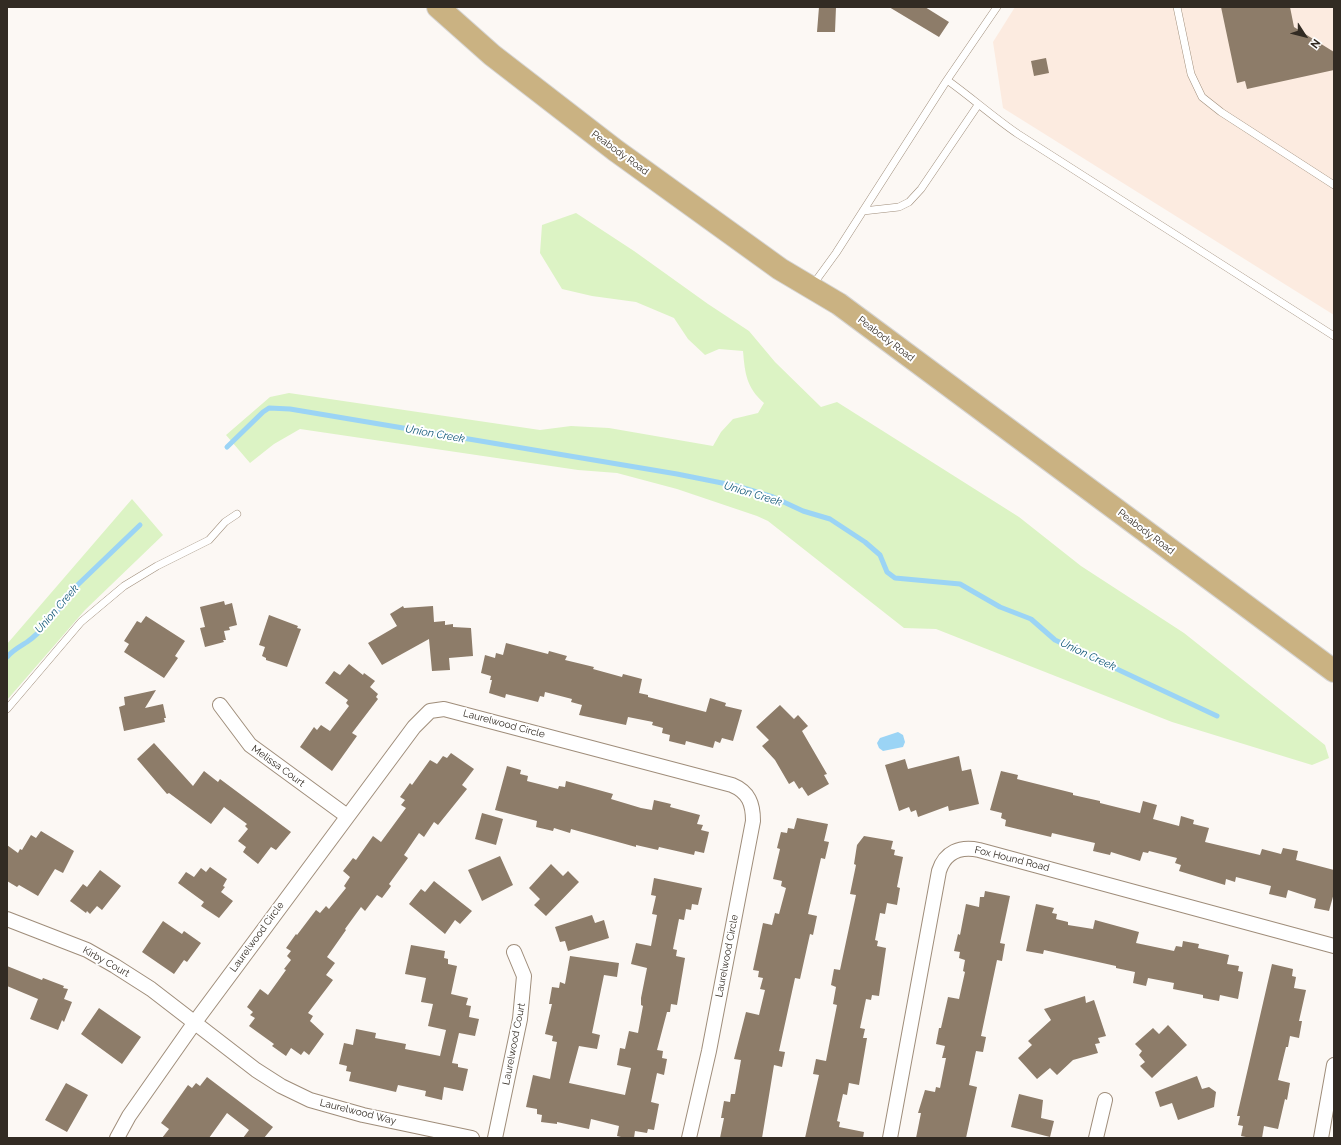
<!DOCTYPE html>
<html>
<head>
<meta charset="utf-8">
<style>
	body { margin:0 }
	#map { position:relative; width:1341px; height:1145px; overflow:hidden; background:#fcf8f4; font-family:Raleway,sans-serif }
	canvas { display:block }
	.frame { position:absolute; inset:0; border:8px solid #322b23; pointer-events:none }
	.north { position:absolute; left:1285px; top:16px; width:40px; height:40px; -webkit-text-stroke:3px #fff; paint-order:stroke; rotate:126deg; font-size:11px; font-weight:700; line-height:16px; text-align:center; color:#322b23 }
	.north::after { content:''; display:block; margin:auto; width:14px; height:18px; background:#322b23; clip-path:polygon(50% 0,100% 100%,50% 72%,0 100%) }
</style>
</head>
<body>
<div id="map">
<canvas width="1341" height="1145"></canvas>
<div class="frame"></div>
<div class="north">N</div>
</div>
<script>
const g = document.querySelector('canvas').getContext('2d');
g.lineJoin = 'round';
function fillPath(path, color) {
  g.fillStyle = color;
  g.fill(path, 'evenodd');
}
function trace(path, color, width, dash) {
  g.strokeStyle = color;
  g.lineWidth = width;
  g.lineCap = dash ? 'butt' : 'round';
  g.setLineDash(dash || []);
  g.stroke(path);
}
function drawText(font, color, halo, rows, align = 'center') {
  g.font = font + ' Raleway,sans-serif';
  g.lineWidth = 4;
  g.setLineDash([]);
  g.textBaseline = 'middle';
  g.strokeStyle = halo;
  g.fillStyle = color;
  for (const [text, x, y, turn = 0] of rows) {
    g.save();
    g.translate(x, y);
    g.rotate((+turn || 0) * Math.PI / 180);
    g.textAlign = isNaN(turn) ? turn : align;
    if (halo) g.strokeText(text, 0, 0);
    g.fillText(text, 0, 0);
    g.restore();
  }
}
const industrial = new Path2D(`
	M1015 7H1334V315L1003 108 993 42Z`);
const green = new Path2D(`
	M576 213 634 251 708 304 749 331 775 362 821 407 837 402 1019 517 1081 566 1184 633 1325 745 1329 758 1312 765 1172 722 936 629 904 628 768 521 757 516 677 489 617 473 578 470 300 429 274 444 250 463 226 435 270 397 289 393 540 430 571 426 609 428 713 446 721 432 733 419 758 413 764 403C746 387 745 373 743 351L719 349 705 355 688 339 674 318 636 302 592 296 562 289 540 253 542 225Z
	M132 499 163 535 85 610 7 700V644Z`);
const water = new Path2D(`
	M898 732 903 735 905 742 903 747 883 751 879 748 877 743 880 738Z`);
const stream = new Path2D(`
	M227 447 263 412 269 408 290 409 677 474 737 486 773 497 803 511 830 519 865 542 880 555 887 572 895 578 960 584 1000 607 1031 619 1055 640 1217 716
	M7 657C13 650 19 647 27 642 40 633 59 612 65 597L140 525`);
const building = new Path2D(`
	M819 7H836L835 32H817Z
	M889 7H925L949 22 939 37Z
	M1221 7H1290L1294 27 1334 52V70L1247 89 1245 81 1237 83Z
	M1046 58 1049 73 1034 76 1031 61Z
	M224 601 225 605 232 603 237 625 229 627 230 630 224 631 226 640H223L224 642 205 647 200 628 205 627 200 607Z
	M403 606 404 608 433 606 434 622 445 621V625L453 624V627L471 628 473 656 449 658 450 670 432 671 429 639 382 665 368 643 397 626 390 614Z
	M269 615 298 626 297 628 301 629 287 667 266 660V658L262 656 265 647 259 645Z
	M146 616 185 641 175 656 178 658 164 678 124 652 129 644 124 641 137 621 141 623Z
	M506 643 548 654 549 651 567 656 565 660 594 667 593 669 622 677 623 674 642 679 639 693 648 695V697L706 712 710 698 726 703 725 706 742 710 733 741 722 738 720 743 715 741 713 748 686 741 685 745 669 741 670 735 662 733 663 728 652 725 653 722 628 717 626 725 579 715 582 705 571 702 572 699 545 692 544 697 540 696 538 702 506 694 505 698 489 693 492 680H490L491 676 481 673 485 655 495 658 496 653 503 655Z
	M349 664 363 675 364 673 375 681 370 687 378 694 376 697 378 699 352 733 357 736 332 771 300 747 314 727 317 730 321 725 330 731 349 706 346 703 348 700 325 683 334 671 340 675Z
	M156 690 145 708 163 704 166 718H164L165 722 124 731 119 707 125 705 124 697Z
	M780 705 794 719 798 715 808 726 802 731 827 774 824 775 829 784 808 796 802 787 799 789 794 781 789 784 775 760 762 746 769 740 756 727Z
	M154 743 193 786 204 771 218 782 220 779 291 832 276 850 271 847 258 864 243 852 246 847 238 841 248 829 245 826 247 824 224 807 211 824 169 793 167 794 137 759Z
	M451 753 474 769 462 785 467 789 438 825 434 822 424 837 419 833 404 855 408 858 389 884 391 886 382 898 377 895 365 911 361 907 345 929 346 930 327 957 335 963 326 975 333 980 308 1013 313 1016 310 1021 324 1034 309 1055 304 1051 301 1055 291 1048 286 1056 272 1046 274 1044 249 1026 255 1018 250 1015 253 1012 247 1007 260 989 268 995 286 970 284 969 291 960 287 956 291 951 286 948 296 934 297 935 316 910 320 913 326 906 329 909 346 888 344 886 350 877 343 871 353 858 356 860 373 836 381 842 406 808 401 805 405 800 400 797 410 783 412 785 430 760 437 764 443 756 447 758Z
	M959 756 962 771 971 769 979 804 949 811 948 806 918 817 916 810 911 812 909 807 899 811 885 765 905 759 908 769Z
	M507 766 521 770 520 774 528 776 527 781 558 789 559 786 565 787 566 781 613 794 611 799 641 808 652 810 654 800 671 804 670 807 700 815 697 824 703 825 701 830 709 832 704 853 695 851 694 855 659 847 658 850 636 845V847L571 829 570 833 554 828 553 831 536 827 537 821 495 810Z
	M1001 771 1018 775 1017 779 1073 793V795L1100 801V803L1140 813 1143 801 1157 805 1153 819 1179 826 1181 816 1194 820 1193 824 1209 828 1205 842 1260 855 1262 849 1281 854 1283 848 1298 851 1296 860 1334 870V893L1329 911 1314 908 1316 899 1288 890 1286 898 1269 894 1271 886 1236 877 1235 882 1226 879 1225 885 1179 871 1181 865 1175 863 1177 858 1149 851 1148 853 1143 852 1140 861 1111 852 1110 855 1093 851 1095 843 1052 833 1051 837 1005 826 1006 820 1001 818 1002 813 990 810Z
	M482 813 503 819 496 845 475 839Z
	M797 818 828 824 824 841 829 842 825 859 821 858 808 914 817 916 813 935 810 934 800 979 795 978 779 1051 785 1052 782 1067 774 1065 762 1138H720L724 1118H721L724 1101 730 1102 731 1094H735L741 1060 734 1059 746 1012 759 1015 765 990 760 989 763 978 758 977 759 971 753 970 763 923 772 925 775 913 779 914 786 888 781 886 782 881 773 879 780 849 777 848 781 832 787 833 788 828 794 829Z
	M41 831 74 851 63 873 55 869 38 896 19 885 17 887 7 881V845L18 853 20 849 22 850 31 835 36 838Z
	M864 836 893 841 891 849 895 850 894 855 903 857 897 887 900 888 897 905 887 903 885 914 880 913 875 940 878 941 877 946 886 948 879 996 872 995 871 1000 866 999 860 1028 865 1029 863 1038H867L859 1085 849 1083 847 1095 843 1094 837 1121 840 1122 839 1127 864 1132 863 1138H805L819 1075 813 1074 816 1059 826 1061 837 1005 833 1004 836 987 831 985 834 969 840 970 856 895 850 894 856 865 854 864 857 845Z
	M500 856 513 885 482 901 468 870Z
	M551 864 563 876 568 871 579 882 546 916 534 905 540 899 529 888Z
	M210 867 227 879 223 886 225 887 221 892 233 901 219 918 201 906 204 902 178 883 186 872 194 877 201 868 206 872Z
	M100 870 121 886 102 910 97 906 90 914 87 911 86 913 70 901 83 884 87 887Z
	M654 878 702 888 698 905 692 904 691 910 686 909 684 920 679 919 673 949 677 950 676 956 685 958 677 1005 671 1004 670 1012H667L657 1050 663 1051 662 1058 667 1059 664 1075 657 1073 651 1102 659 1104 654 1130 648 1129 647 1133 635 1131 634 1138H625L617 1136 619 1126 591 1119 589 1129 557 1122V1124L541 1122 542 1115 537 1114V1109L526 1107 533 1075 550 1079 557 1042 552 1041 553 1036 545 1034 552 1004H549L552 987 559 988 560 982 565 984 570 956 619 963 617 977 604 975 592 1033 600 1035 597 1049 579 1046 569 1083 625 1095 631 1068 617 1065 620 1048 625 1049 629 1031 638 1033 643 1006 641 1005V998L647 968 631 964 636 943 651 946 657 915 652 914 656 896 651 895Z
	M434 881 472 911 460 924 455 920 445 934 409 904 421 889 425 892Z
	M985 891 1010 896 1000 943 1005 944 1002 961 997 960 981 1036 986 1037 983 1052 976 1051 969 1085 977 1087 966 1138H916L921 1113H918L925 1090 935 1092 936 1087 940 1088 946 1058H942L945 1046 936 1044 939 1028H941L948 997 959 999 965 972 963 971 965 960 959 958 960 952 954 951 958 934 960 935 966 904 979 907 980 897H984Z
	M1036 904 1054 908 1052 913 1057 914 1056 919 1068 922V925L1093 929 1095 920 1139 932 1136 943 1174 951 1176 946 1182 947 1183 941 1199 944 1198 948 1229 955 1227 964 1239 966 1238 971 1243 972 1238 999 1220 995 1219 1001 1203 998V995L1173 989 1174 983 1148 978 1146 986 1133 983 1135 972 1116 968V966L1044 950 1043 954 1026 951Z
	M592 915 595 923 604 920 609 938 568 951 565 941 560 942 555 927Z
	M163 921 182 934 184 931 201 943 187 962 184 960 174 974 142 952Z
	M411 945 445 951 444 958 448 959V964L457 966 451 994 468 998 466 1005 471 1006 469 1017 479 1019 475 1036 459 1033 452 1063 458 1064V1067L468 1069 463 1091 444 1087 442 1100 425 1096 426 1091 398 1085 396 1092 349 1081 351 1072 346 1071 347 1066 339 1064 344 1043 353 1045 356 1029 376 1033 375 1038 406 1044 405 1049 440 1056 446 1030 428 1026 433 1004 421 1002 426 978 405 974Z
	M1272 964 1293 969 1292 976 1296 977 1294 988 1306 990 1299 1021H1302L1299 1038 1290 1036 1288 1047H1286L1278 1080 1290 1083 1287 1100 1285 1099 1278 1129 1264 1126 1262 1138H1251L1241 1136 1243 1126 1238 1125 1240 1116H1237Z
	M7 966 42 980 43 978 64 986 63 988 68 989 64 999 72 1002 64 1022 62 1020 58 1030 30 1019 38 999 7 986Z
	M1085 996 1086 1003 1094 1000 1106 1036 1098 1038 1100 1043 1095 1044 1098 1053 1073 1060 1057 1075 1050 1068 1037 1079 1018 1058 1032 1045 1028 1041 1051 1020 1044 1009Z
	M99 1008 141 1037 122 1064 81 1034Z
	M1168 1025 1187 1045 1152 1078 1140 1066 1145 1062 1139 1055 1142 1051 1135 1044 1153 1028 1159 1034Z
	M1197 1076 1202 1089 1209 1087 1216 1092 1214 1107 1178 1120 1172 1103 1160 1107 1155 1092Z
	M207 1077 273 1127 264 1138H243L249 1130 227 1113 209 1138H162L169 1129 161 1123 188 1085 192 1088 196 1083 200 1086Z
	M66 1083 88 1095 67 1132 45 1120Z
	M1019 1094 1043 1100 1041 1118 1054 1121 1050 1137 1011 1127Z`);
const lane = new Path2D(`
	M1177 7 1191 74 1202 97 1221 112 1334 185
	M947 80C971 97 993 117 1018 134L1334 336
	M863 211 899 207 909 202 921 189 978 105
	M812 286 836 253 947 80 997 7
	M7 709 81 622 124 586 157 566 209 540 225 522 237 514`);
const street = new Path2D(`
	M220 705 250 745 347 816
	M7 919 87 950 115 966 151 989 256 1070 281 1086 310 1100 363 1115 472 1138
	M117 1138 129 1116 195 1022 414 727 430 711 444 709 732 785C749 792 753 804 753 821L709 1051 689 1138
	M495 1138 520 1019 524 976 514 952
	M890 1138 939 871C945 852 960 846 979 850L1334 946
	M1096 1138 1105 1100
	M1321 1138 1334 1065`);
const primary = new Path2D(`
	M438 7 492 55 615 150 780 269 839 304 1334 671`);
const streetNames = [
	["Peabody Road",620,153,36],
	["Peabody Road",886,339,37],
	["Peabody Road",1146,532,37],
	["Laurelwood Circle",504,724,15],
	["Melissa Court",278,766,36],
	["Fox Hound Road",1012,859,14],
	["Laurelwood Circle",257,937,-54],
	["Laurelwood Circle",727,956,-79],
	["Kirby Court",106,962,29],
	["Laurelwood Court",514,1044,-79],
	["Laurelwood Way",358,1112,14]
];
const waterNames = [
	["Union Creek",435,434,10],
	["Union Creek",753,494,17],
	["Union Creek",57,609,-49],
	["Union Creek",1088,655,25]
];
fillPath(industrial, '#fcebe0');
fillPath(green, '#dcf3c4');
fillPath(water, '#9bd4f5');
trace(stream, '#9bd4f5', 5);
fillPath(building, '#8d7c69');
trace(lane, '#9f8d7a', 8);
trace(street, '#9f8d7a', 16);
trace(primary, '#d6d5d3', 24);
trace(lane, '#fff', 7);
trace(street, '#fff', 14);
trace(primary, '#cab282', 22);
drawText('10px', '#322b23', '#fff', streetNames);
drawText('italic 11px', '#105777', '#fff', waterNames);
</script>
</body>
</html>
